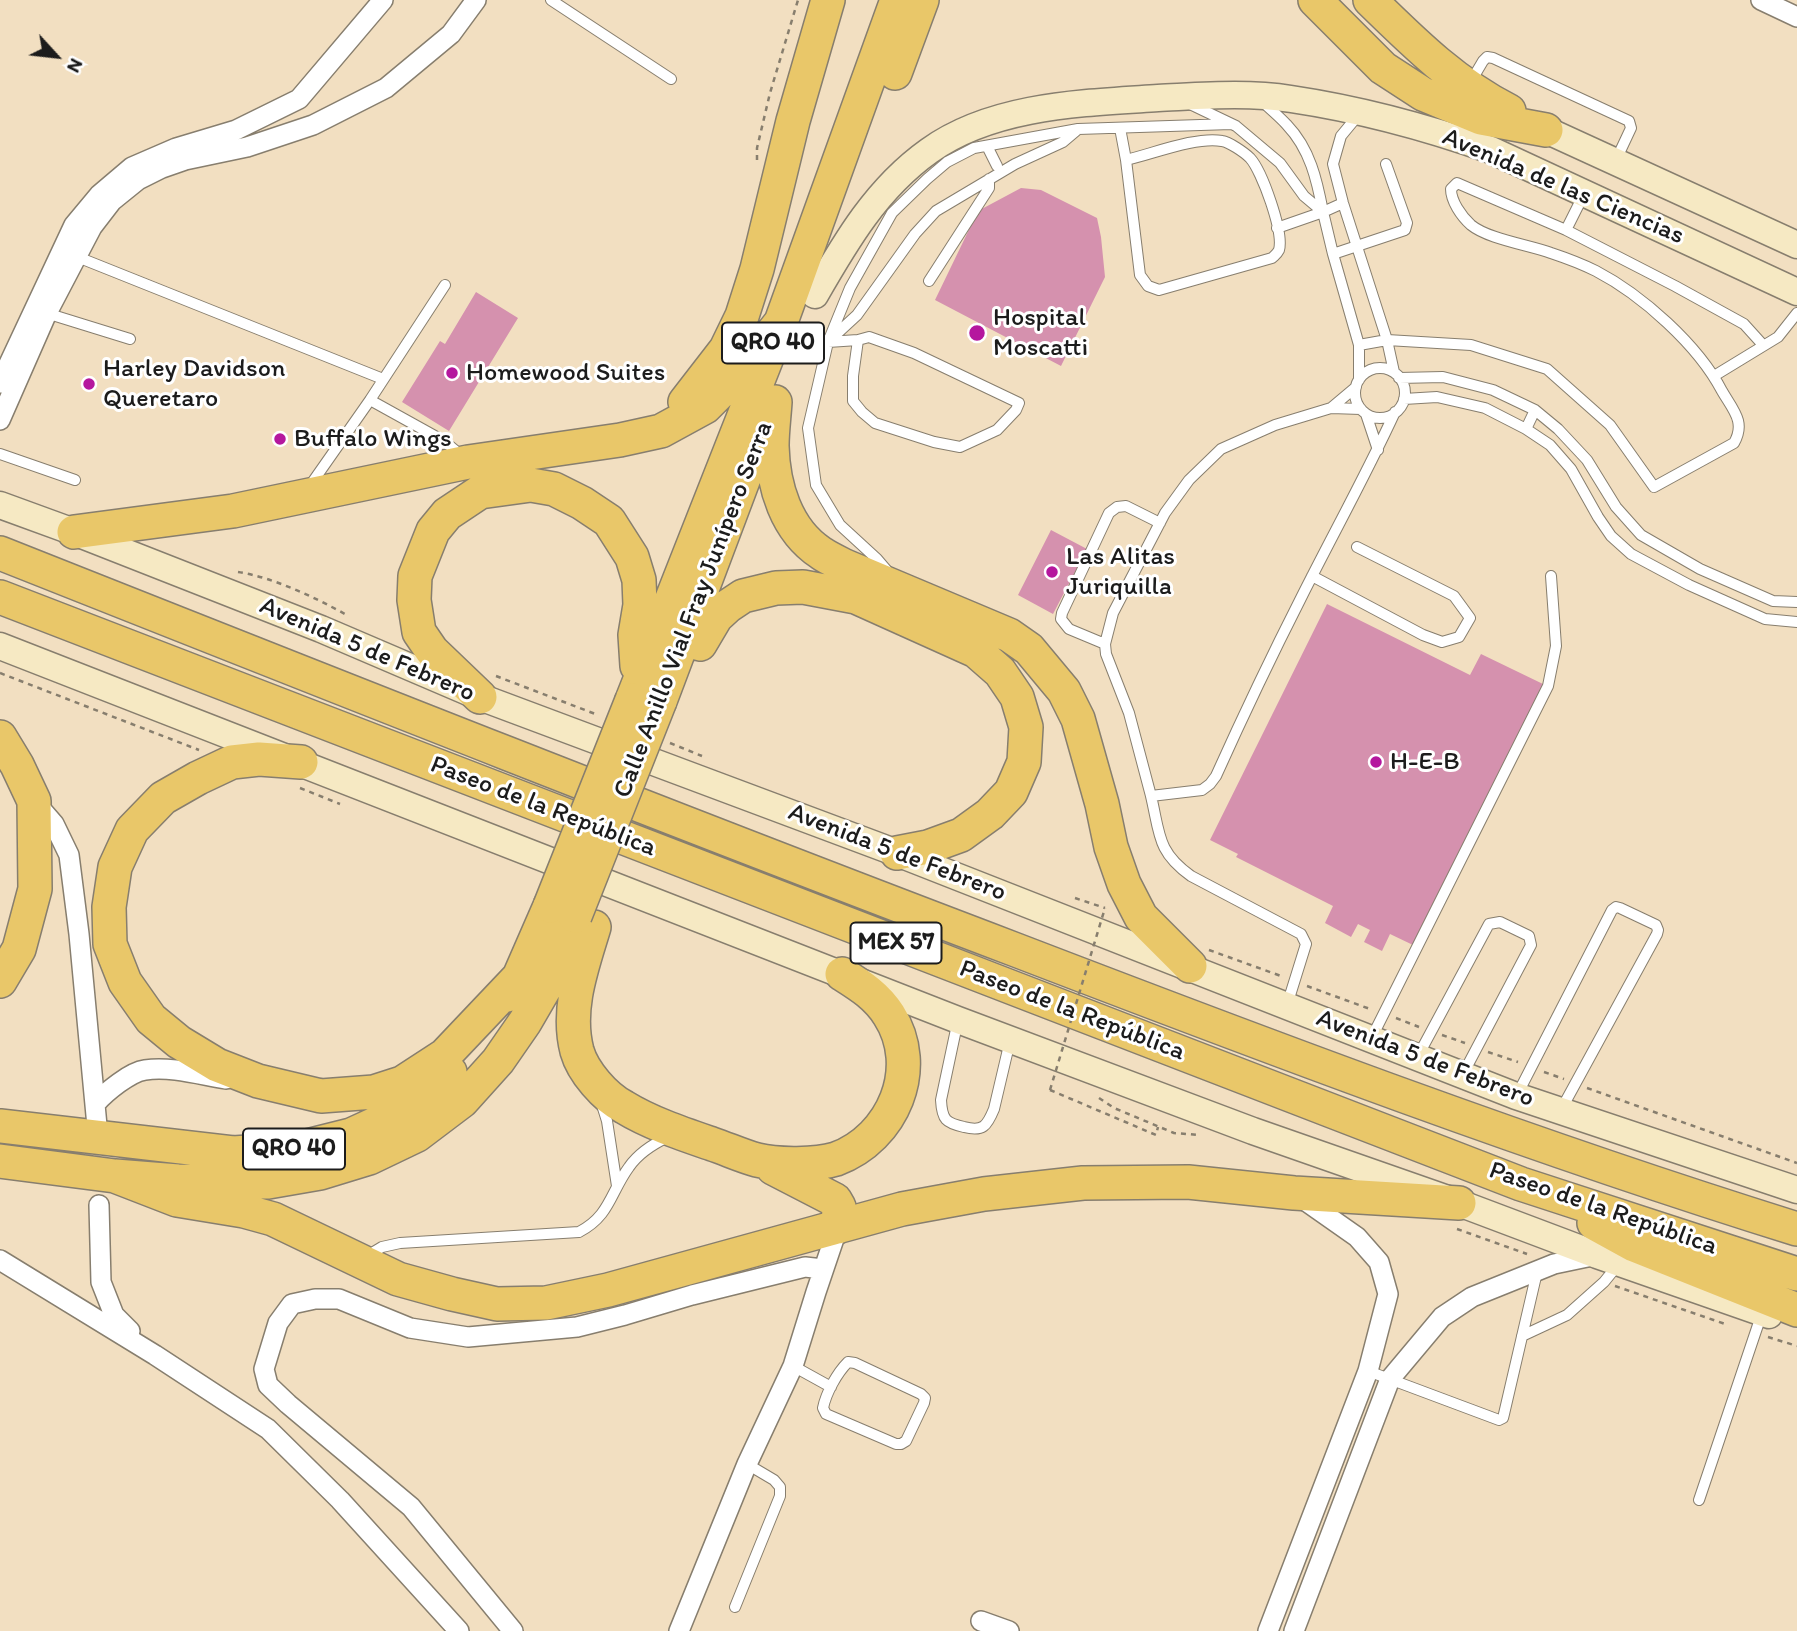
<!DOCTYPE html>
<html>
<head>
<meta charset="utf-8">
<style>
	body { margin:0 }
	#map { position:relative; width:1797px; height:1631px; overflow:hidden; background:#f2dfc1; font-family:Itim,sans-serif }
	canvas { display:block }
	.north { position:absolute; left:21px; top:21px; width:70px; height:70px; -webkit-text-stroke:5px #fff; paint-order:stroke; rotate:117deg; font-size:19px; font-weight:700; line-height:28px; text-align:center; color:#1c1c1c }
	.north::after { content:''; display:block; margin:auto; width:24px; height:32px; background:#1c1c1c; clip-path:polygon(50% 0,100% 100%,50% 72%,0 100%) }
</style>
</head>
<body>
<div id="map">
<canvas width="1797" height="1631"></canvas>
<div class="north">N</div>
</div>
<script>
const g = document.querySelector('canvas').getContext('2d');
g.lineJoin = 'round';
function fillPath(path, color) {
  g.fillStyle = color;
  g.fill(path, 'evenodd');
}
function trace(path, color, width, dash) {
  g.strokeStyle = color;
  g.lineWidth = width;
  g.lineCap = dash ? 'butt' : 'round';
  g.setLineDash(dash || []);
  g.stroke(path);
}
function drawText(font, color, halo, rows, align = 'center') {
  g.font = font + ' Itim,sans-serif';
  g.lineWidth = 6;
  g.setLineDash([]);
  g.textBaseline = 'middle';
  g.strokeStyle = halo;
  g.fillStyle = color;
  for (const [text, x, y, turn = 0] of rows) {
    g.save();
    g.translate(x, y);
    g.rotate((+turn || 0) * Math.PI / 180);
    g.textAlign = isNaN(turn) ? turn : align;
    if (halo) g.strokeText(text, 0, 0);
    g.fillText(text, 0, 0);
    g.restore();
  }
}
const building = new Path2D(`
	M1021 188 1041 190 1097 218 1101 237 1105 277 1061 366 935 300 978 211Z
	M476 292 518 318 449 431 402 402 440 341 445 344Z
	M1051 530 1087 549 1053 614 1018 595Z
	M1327 604 1470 675 1481 654 1543 684 1413 945 1390 934 1382 951 1364 942 1370 930 1358 924 1351 937 1325 923 1333 906 1236 857 1238 854 1210 840Z`);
const path = new Path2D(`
	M757 160V148L770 93 798 0
	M238 572C272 577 314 597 345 614
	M0 673 199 750
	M496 676 598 715
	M670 743 702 756
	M300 788 340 804
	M1075 898 1105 908
	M1209 950 1281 976
	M1307 986 1370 1009
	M1396 1018 1419 1027
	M1442 1035 1465 1043
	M1488 1052 1518 1062
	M1544 1072 1564 1079
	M1587 1088 1797 1163
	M1050 1090 1156 1135 1158 1127
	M1099 1098 1114 1108 1174 1133 1199 1135
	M1457 1229 1527 1254
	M1615 1286 1725 1324
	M1768 1337 1797 1346`);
const lane = new Path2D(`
	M551 0 671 79
	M1470 83 1483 61 1487 57 1493 58 1629 121 1631 128 1616 160
	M1263 102C1271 110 1280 117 1287 125 1310 149 1317 180 1323 212
	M1190 104 1236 126 1280 163 1304 196 1323 212 1333 254 1359 345V380
	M1360 113 1341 136 1333 164 1343 203 1387 340 1394 372
	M1120 128 1126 160 1140 275 1148 286 1159 290 1272 258C1275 255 1277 254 1279 250 1284 232 1262 171 1250 158 1244 152 1229 142 1222 141 1197 136 1152 154 1126 160
	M987 146 997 166
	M1277 228 1323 212 1343 203
	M1566 230 1584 194
	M1333 254 1405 230 1407 223 1386 164
	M75 256 383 379
	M929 281 989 188V179
	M46 313 130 339
	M801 333 828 342 858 340 869 337 914 353 1019 403 1016 410 997 430 960 447 934 442 875 423 862 412 853 401V376L858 340
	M831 339 857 315 915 234 936 211 1015 164 1063 142 1076 131
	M1359 345 1387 340 1471 345 1547 369 1610 425 1654 487 1734 443C1746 422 1733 410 1722 391 1698 345 1642 295 1596 271 1582 264 1566 258 1551 253 1529 245 1488 239 1471 225 1461 216 1451 201 1451 189L1457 183 1566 230 1675 286 1744 324 1763 345
	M1355 393a25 25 0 1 1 50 0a25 25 0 1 1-50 0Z
	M1714 376 1778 337 1797 313
	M1399 378 1443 377 1493 390 1535 410 1558 429 1587 460 1616 507 1641 535 1700 569 1773 601 1797 602
	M1404 399 1437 397 1485 408 1526 429 1550 445 1571 469 1598 517 1611 536 1631 554 1689 585 1765 619 1797 622
	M370 400 444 441 462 456
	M1331 408 1356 387
	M1366 414 1378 450
	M1526 429 1535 410
	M0 454 75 480
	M309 487 370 400 445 285
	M889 573 877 559 840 525 816 485 808 428 828 342 850 288 892 213 927 179 947 162 974 148 1078 129 1231 124
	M1312 576 1423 635 1442 642 1459 637 1470 618 1454 596 1357 547
	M1105 644 1069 629 1061 619 1062 613 1109 513 1117 507 1126 506 1160 523
	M1151 796 1129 713 1106 654 1105 644 1113 613 1165 513 1189 480 1221 449 1275 425 1331 408 1361 409
	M1287 1005 1306 944 1301 934 1191 876C1157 852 1160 834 1151 796L1202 790 1210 784 1216 776C1243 716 1271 657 1301 598 1332 536 1366 475 1395 412
	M958 1020 941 1100C942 1120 946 1123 964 1127 983 1132 987 1126 994 1109L1010 1041
	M1372 1037 1548 686 1556 646 1551 576
	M1418 1056 1489 924 1500 922 1529 936 1531 945 1463 1074
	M1517 1095 1612 910 1616 907 1620 908 1656 925 1658 930 1657 934 1562 1108
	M602 1105 607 1121 617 1186
	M367 1256 382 1247 400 1243 579 1232C610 1216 610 1193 629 1167 638 1154 653 1144 668 1137
	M1522 1336 1567 1315 1604 1282 1617 1266
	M848 1362 855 1363 921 1394 925 1398 924 1403 906 1441 901 1444H896L826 1414 823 1408C826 1393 837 1373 848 1362Z
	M793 1366 831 1387
	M1368 1371 1499 1420 1503 1418 1504 1414 1537 1272
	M1699 1500 1762 1313
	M735 1607 780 1496V1487L774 1480 747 1464`);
const street = new Path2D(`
	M1761 0 1797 17
	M0 383 74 225 99 195 132 167 176 148 236 130 299 99 383 0
	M0 420 47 313 92 227 112 201 138 180 162 168 185 160 247 147 313 125 386 88 451 34 476 0
	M34 801 54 824 69 855 79 934 97 1126
	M96 1103C106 1092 130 1072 145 1070 171 1066 201 1075 226 1079
	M99 1205 101 1282 114 1315 130 1331
	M0 1260 155 1355 268 1429 340 1500 459 1631
	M981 1621 1009 1631
	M513 1631 411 1507 288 1404 268 1385 264 1369 278 1323 292 1304 315 1299H339L410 1328 468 1337 577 1327 625 1315 692 1295 805 1267 823 1269
	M679 1631 747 1464 793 1366 816 1292 838 1227
	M1268 1631 1368 1371 1388 1294 1379 1262 1357 1237 1300 1197
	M1294 1631 1390 1379 1442 1317 1472 1297 1554 1264 1597 1255`);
const secondary = new Path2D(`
	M1546 130 1797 245
	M815 295C846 241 877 188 929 151 993 105 1083 103 1158 98 1202 96 1247 92 1291 99 1358 109 1426 127 1491 150L1797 292
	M0 505 74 532 321 629 480 697 897 853 1516 1096 1797 1190
	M0 646 958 1020 1253 1131 1459 1203 1597 1255 1769 1315`);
const highway = new Path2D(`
	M1315 0 1383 68 1423 94 1481 118 1546 130
	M1370 0C1414 43 1454 83 1509 111
	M895 73 922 0
	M685 402 726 349 742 316 757 269 793 121 828 0
	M775 402C774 417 772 432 772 446 773 486 786 530 821 553 828 558 837 562 845 566L1009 635 1029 649 1064 691 1078 719 1102 804 1111 847 1124 884 1141 917 1190 966
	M74 532 233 511 468 462 620 440 661 431 705 407 748 364 781 322
	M0 553C338 687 676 821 1016 950 1274 1049 1533 1147 1797 1229
	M0 597 1521 1184 1797 1274
	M700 644 716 617 728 606 743 596 776 588 803 587 856 597 976 651 1000 672 1017 697 1026 727 1024 762 1011 792 990 814 961 835 928 847 897 853
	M480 697 432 651 419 632 414 600 415 576 433 531 447 514 480 492 531 485 554 489 582 503 609 521 632 557 639 580 640 605 635 635 637 666
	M632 700 781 322 897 0
	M660 701 750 462
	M0 737 17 765 34 801 35 889 19 949 0 981
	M301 762 259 759 232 762 198 778 163 798 132 830 115 867 109 907 110 944 125 982 151 1019 179 1042 217 1065 258 1081 321 1096 374 1092 402 1083 445 1055 519 977
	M594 927C582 967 566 1009 577 1051 583 1072 605 1097 624 1107 650 1123 683 1134 712 1144 727 1149 742 1156 757 1160 776 1165 817 1165 836 1159 893 1138 923 1068 889 1015 877 996 861 986 842 974
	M507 995 519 977 550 906
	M0 1126 233 1153 295 1149 351 1135 410 1108 450 1072
	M0 1161 115 1176 178 1181 268 1182 320 1173 369 1158 417 1135 462 1101 498 1061 525 1022 550 979 575 916
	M773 1168 835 1200 839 1207 838 1227
	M115 1176 177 1200 244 1211 273 1219 398 1279 452 1294 497 1304 546 1303 608 1290 902 1209 984 1194 1083 1183 1188 1182 1294 1193 1459 1203
	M1594 1223 1634 1245 1797 1310`);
const pathBridge = new Path2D(`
	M1050 1090 1105 908`);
const highwayBridge = new Path2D(`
	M550 906 632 700
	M575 916 660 701`);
const markers = [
	[977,333,9,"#b5179e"],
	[452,373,7,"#b5179e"],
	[89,384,7,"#b5179e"],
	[280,439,7,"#b5179e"],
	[1052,572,7,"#b5179e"],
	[1376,762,7,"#b5179e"]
];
const shields = [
	[773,343,102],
	[896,943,91],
	[294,1149,102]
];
const shieldNames = [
	["QRO 40",773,343],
	["MEX 57",896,943],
	["QRO 40",294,1149]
];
const streetNames = [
	["Avenida de las Ciencias",1563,187,23],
	["Calle Anillo Vial Fray Junípero Serra",694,610,-69],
	["Avenida 5 de Febrero",367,650,23],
	["Paseo de la República",543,807,21],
	["Avenida 5 de Febrero",897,853,21],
	["Paseo de la República",1072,1011,21],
	["Avenida 5 de Febrero",1425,1059,21],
	["Paseo de la República",1603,1209,19]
];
const poiNames = [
	["Hospital",993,318],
	["Moscatti",993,348],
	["Harley Davidson",103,369],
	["Queretaro",103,399],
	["Homewood Suites",466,373],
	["Buffalo Wings",294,439],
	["Las Alitas",1066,557],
	["Juriquilla",1066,587],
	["H-E-B",1390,762]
];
fillPath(building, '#d591ae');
trace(lane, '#877e6e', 12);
trace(street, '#877e6e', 22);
trace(secondary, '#877e6e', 29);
trace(highway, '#877e6e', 36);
trace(path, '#877e6e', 2.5, [5, 5]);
trace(lane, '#fff', 10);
trace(street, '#fff', 19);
trace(secondary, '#f6e9c3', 26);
trace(highway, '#e9c769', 33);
trace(highwayBridge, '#877e6e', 36, []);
trace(pathBridge, '#877e6e', 2.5, [5, 5]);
trace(highwayBridge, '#e9c769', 33);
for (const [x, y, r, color] of markers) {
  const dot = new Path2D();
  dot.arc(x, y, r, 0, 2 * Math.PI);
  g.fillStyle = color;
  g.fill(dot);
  trace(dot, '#fff', 2.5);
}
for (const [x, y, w] of shields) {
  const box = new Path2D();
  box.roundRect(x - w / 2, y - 20.5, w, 41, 5);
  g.fillStyle = '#fff';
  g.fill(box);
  trace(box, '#1c1c1c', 2);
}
drawText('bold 24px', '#1c1c1c', null, shieldNames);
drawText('26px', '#1c1c1c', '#fff', streetNames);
drawText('26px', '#1c1c1c', '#fff', poiNames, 'left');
</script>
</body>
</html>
